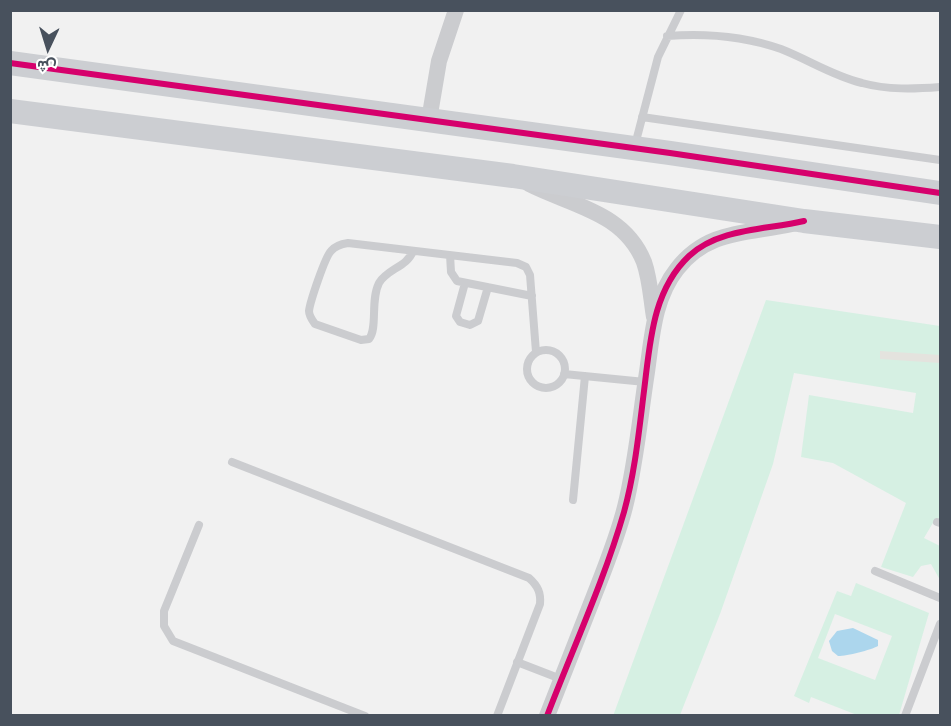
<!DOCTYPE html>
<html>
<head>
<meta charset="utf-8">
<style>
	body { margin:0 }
	#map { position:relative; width:951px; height:726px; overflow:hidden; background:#f1f1f1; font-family:"Roboto Condensed",Vazirmatn,sans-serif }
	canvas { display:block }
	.frame { position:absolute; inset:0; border:12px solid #48515d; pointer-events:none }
	.north { position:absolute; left:18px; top:18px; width:60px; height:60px; -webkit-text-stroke:4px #fff; paint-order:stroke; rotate:184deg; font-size:16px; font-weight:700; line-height:24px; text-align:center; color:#48515d }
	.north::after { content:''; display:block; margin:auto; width:21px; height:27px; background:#48515d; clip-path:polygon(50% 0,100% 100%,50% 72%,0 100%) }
</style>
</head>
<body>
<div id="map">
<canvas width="951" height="726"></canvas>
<div class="frame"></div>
<div class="north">ش</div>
</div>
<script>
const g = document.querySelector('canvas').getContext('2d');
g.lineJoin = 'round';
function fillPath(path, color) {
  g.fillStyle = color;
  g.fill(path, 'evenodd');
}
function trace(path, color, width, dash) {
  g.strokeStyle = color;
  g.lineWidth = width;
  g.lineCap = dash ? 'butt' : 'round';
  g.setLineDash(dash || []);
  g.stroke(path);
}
const green = new Path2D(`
	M766 300 940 326V523L934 521 924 538 940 546V580L931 564 921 566 913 577 881 567 906 503 833 463 801 457 809 395 913 413 916 393 794 373 773 464 720 614 680 715 613 716Z
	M856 583 929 613 899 715H857L811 697 809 703 794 696 837 591 851 596ZM835 614 892 636 875 680 818 658Z`);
const sand = new Path2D(`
	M880 351 940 355V363L880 359Z`);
const water = new Path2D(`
	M853 628 878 640V646C871 650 847 656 838 656L832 651 829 641 837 631Z`);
const lane = new Path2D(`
	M667 36C706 33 744 36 781 49 809 60 833 76 862 83 888 90 914 89 940 87
	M642 117 940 160
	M635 145 658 57 681 10
	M413 251C407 267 387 269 379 283 370 301 378 328 369 339L361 340 315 324C312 320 309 316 309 311 310 302 325 257 331 251 335 246 341 244 348 243L517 263 526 267 530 275 536 352
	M450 255 451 272 457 281 532 296
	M465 283 456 316 460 322 470 325 478 321 488 287
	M527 369a19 19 0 1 1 38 0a19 19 0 1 1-38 0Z
	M564 374 645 382
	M232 462 529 578C538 586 541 593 540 604L497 716
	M573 500 585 376
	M937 522 940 523
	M199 525 164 611V626L173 641 365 716
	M875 571 940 598
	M517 662 561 679
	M905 716 940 624`);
const street = new Path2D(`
	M429 120 439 61 456 10
	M529 184C572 206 624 212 644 262 650 279 651 299 654 317
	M547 716C562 677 577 639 592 601 604 570 617 539 625 507 636 463 640 417 647 372 652 337 654 298 677 269 708 229 748 234 792 224`);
const secondary = new Path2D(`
	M10 63 670 153 940 193
	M10 111 513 176 804 221 940 237`);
const cycleway = new Path2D(`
	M10 63 670 153 940 193
	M547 716C573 648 604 581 624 512 635 472 639 431 644 391 650 344 652 291 689 256 719 228 766 230 804 221`);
fillPath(green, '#d6f0e3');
fillPath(sand, '#e4e3de');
fillPath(water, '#acd6ed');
trace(lane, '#cbcccf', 8);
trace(street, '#cbcccf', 16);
trace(secondary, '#ccced2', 24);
trace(cycleway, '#d6006c', 6);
</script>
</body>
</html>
